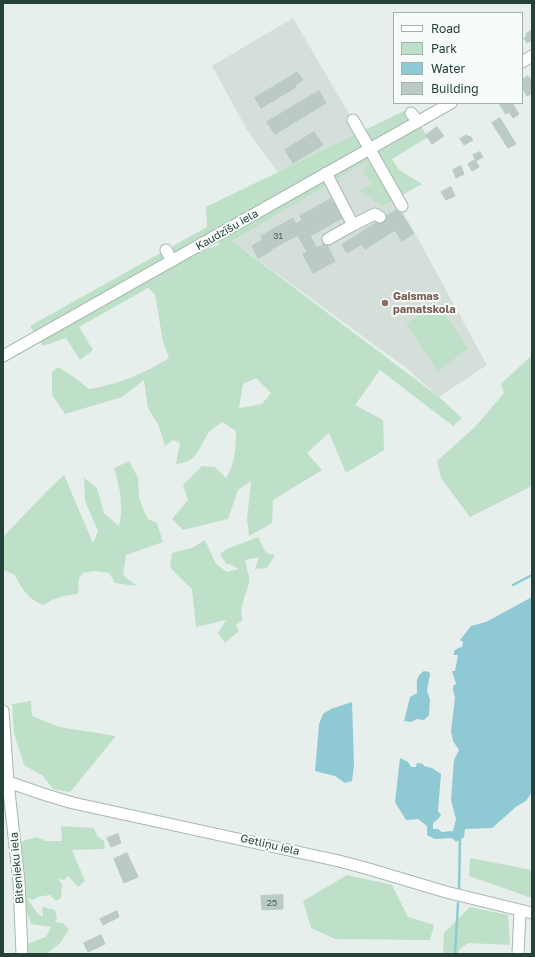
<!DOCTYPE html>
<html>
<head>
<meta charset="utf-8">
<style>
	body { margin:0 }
	#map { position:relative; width:535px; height:957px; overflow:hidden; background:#e6efeb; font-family:"Golos Text",sans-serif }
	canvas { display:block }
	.frame { position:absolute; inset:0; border:4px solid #24423a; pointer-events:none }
	.legend { position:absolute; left:393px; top:12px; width:130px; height:92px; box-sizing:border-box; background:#f7fbf9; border:1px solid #a3b1ad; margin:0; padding:5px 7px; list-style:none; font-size:12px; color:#24423a }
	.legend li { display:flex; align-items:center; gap:8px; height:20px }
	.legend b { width:20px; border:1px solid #a3b1ad }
</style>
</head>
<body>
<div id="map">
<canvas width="535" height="957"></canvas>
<div class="frame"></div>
<ul class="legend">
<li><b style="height:5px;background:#fff"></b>Road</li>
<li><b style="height:11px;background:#bfe0c8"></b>Park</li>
<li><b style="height:11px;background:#8ec9d4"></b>Water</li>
<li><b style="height:11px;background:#bbcac4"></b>Building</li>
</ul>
</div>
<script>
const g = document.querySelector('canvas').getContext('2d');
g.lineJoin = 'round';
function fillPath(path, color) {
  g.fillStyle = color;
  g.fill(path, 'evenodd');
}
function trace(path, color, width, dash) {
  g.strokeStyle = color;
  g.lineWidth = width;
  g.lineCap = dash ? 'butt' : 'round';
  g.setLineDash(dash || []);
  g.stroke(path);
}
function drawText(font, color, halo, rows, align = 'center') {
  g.font = font + ' "Golos Text",sans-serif';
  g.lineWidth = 4;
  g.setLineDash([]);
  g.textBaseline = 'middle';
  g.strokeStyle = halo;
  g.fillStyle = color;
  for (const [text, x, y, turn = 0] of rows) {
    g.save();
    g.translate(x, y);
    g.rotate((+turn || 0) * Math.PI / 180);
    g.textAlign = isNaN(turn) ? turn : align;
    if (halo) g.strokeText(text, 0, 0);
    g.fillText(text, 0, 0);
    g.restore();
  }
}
const built = new Path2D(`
	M293 18 363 138 286 183 247 130 212 66Z
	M371 158 416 235 487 365 439 397 405 367 232 241Z`);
const green = new Path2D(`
	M408 109 428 137 392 159 399 170 422 184 382 206 360 191 374 183 362 174 371 159 232 241 439 397 462 418 453 426 380 370 355 405 383 420 384 450 346 473 329 433 307 453 322 470 273 500 272 523 249 536 247 519 251 481 238 490 228 519 183 530 172 519 188 500 183 485 202 466 215 467 226 478C235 464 236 447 236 431L222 422C217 426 210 430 207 435 198 450 197 462 176 464L180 443 173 440 165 446 159 426 148 408 144 380 122 397 65 414 52 395V372L58 367 74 377 89 389C116 385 146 373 169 358L163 342 155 294 148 288 79 327 93 350 80 360 66 338 43 346 30 326 207 227 206 207ZM220 232 219 245 201 251 193 245ZM256 378 271 393 262 404 239 408 243 384Z
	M437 303 468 349 437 371 406 324Z
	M532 355V486L470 517 441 478 437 461 475 427 504 393 501 384Z
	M129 461 138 478 139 497 143 509 148 519 157 523 163 542 126 555 123 575 137 586 115 583 109 573 95 571 83 573 79 578 78 594C64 595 55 598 43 605 29 600 21 588 15 575L4 570 3 537 48 490 64 475 93 543 98 531 85 501 84 478 97 488 104 513 119 526C124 507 120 487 114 468Z
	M258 537 266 553 275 555 267 568 255 569 259 557 245 560C246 567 250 576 249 582 247 595 238 606 243 620L236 625 239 631 225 643 218 633 226 620 196 627 192 589 179 577 170 567 172 553 192 548 205 540 216 564 227 572 239 569 230 564H226L220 554 227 549Z
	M31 701 32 716 59 727 116 736 70 792 53 789 42 775 24 765 14 734 12 704Z
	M61 826 94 828 97 836 104 841 105 849 72 850 85 881 78 887 68 876 64 880 58 879 62 884 61 898 56 901 50 895 37 897 34 900 27 898 38 914 43 917 42 907 55 910 57 918 55 922 63 923 69 929 61 942 47 954H28L27 944 46 937 51 927 31 924 21 894 17 843 36 837 46 841H62Z
	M470 858 532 870V898L469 876Z
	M347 875 392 885 408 917 434 925 430 940 335 939 311 928 303 901Z
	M470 907 508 915 510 945 468 943 459 950 458 954H443L444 933Z`);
const water = new Path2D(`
	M532 597V792L526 801 517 806 492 828 465 829 464 837 456 842 452 838 435 839 427 835V826L418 819 406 820 395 802 400 758 408 762 411 767H416L417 763 423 764 424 766 432 768 441 774 438 811 441 815 438 819 433 823V829H438L442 832 453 831 456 819 451 800 454 760 459 750 453 741 451 731 455 698 453 690V686L456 684 452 671H455L458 655H454V651L458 648 462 647 463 642 460 640 471 626 486 622Z
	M424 671 429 672 430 674 427 691 430 699 429 715 424 720 417 719 411 722 404 721 410 697 417 693C417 684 415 676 424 671Z
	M352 702 354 765 352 781 345 783 335 776 315 771 319 724 323 714 331 709Z`);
const stream = new Path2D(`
	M513 585 532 575
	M459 889 460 838
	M455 954 458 903`);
const building = new Path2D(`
	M532 30V40L527 43 524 38 527 36 526 34Z
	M297 72 303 80 295 85 290 77Z
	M528 76 532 82V89L531 90 532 93 527 96 522 87V80Z
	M290 77 296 87 261 108 255 98Z
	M319 91 326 103 275 134 267 122Z
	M499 103H512L519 114 513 118 509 112 506 114Z
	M500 118 516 144 508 148 492 123Z
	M437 127 444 136 432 144 426 135Z
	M314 132 323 145 293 163 285 150Z
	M467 135 468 137 470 136 473 140 464 145 460 139Z
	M480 152 483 157 476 161 473 155Z
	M475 160 479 167 472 171 468 164Z
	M461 166 464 174 456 178 453 170Z
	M451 187 455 196 446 200 441 192Z
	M331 199 333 203 336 201 340 208 337 210 342 218 310 236 317 248 326 243 335 261 313 273 303 254 307 252 298 235 270 250 271 251 258 258 252 246 263 240 261 236 293 218 296 224 302 220 300 216Z
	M398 209 414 233 402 241 395 230 365 249 362 244 347 253 342 245Z
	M118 834 121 843 111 847 107 838Z
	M127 853 138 877 124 883 114 859Z
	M283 895V909L262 910 261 896Z
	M117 911 119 917 103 925 100 919Z
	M101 935 105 944 88 952 84 943Z`);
const minor = new Path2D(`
	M522 62 532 56
	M411 113 418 122
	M353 120 402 206
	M326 173 353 225 375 214 380 217
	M328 239 353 225
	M166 250 172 261
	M3 356 451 103
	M3 711 8 782 19 882 22 954
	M8 782 46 795 73 803 339 861 369 869 446 892 532 913
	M518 954 520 911`);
const markers = [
	[385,303,4,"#8d6e63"]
];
const numberNames = [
	["31",278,236],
	["25",272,903]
];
const streetNames = [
	["Kaudzīšu iela",227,230,-30],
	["Getliņu iela",270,845,13],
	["Bitenieku iela",17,868,-95]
];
const educationNames = [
	["Gaismas",393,297],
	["pamatskola",393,310]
];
fillPath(built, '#d4dfda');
fillPath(green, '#bfe0c8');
fillPath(water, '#8ec9d4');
trace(stream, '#8ec9d4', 2.5);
fillPath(building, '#bbcac4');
trace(building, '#b8c9c2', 1);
trace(minor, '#a8b8b2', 13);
trace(minor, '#fff', 11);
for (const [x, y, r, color] of markers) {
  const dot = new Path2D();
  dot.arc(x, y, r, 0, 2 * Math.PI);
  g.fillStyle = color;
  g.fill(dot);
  trace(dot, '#f7fbf9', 1.5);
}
drawText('9px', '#4a645c', null, numberNames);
drawText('11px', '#24423a', '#f7fbf9', streetNames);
drawText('bold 11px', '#785e54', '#f7fbf9', educationNames, 'left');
</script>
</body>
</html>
